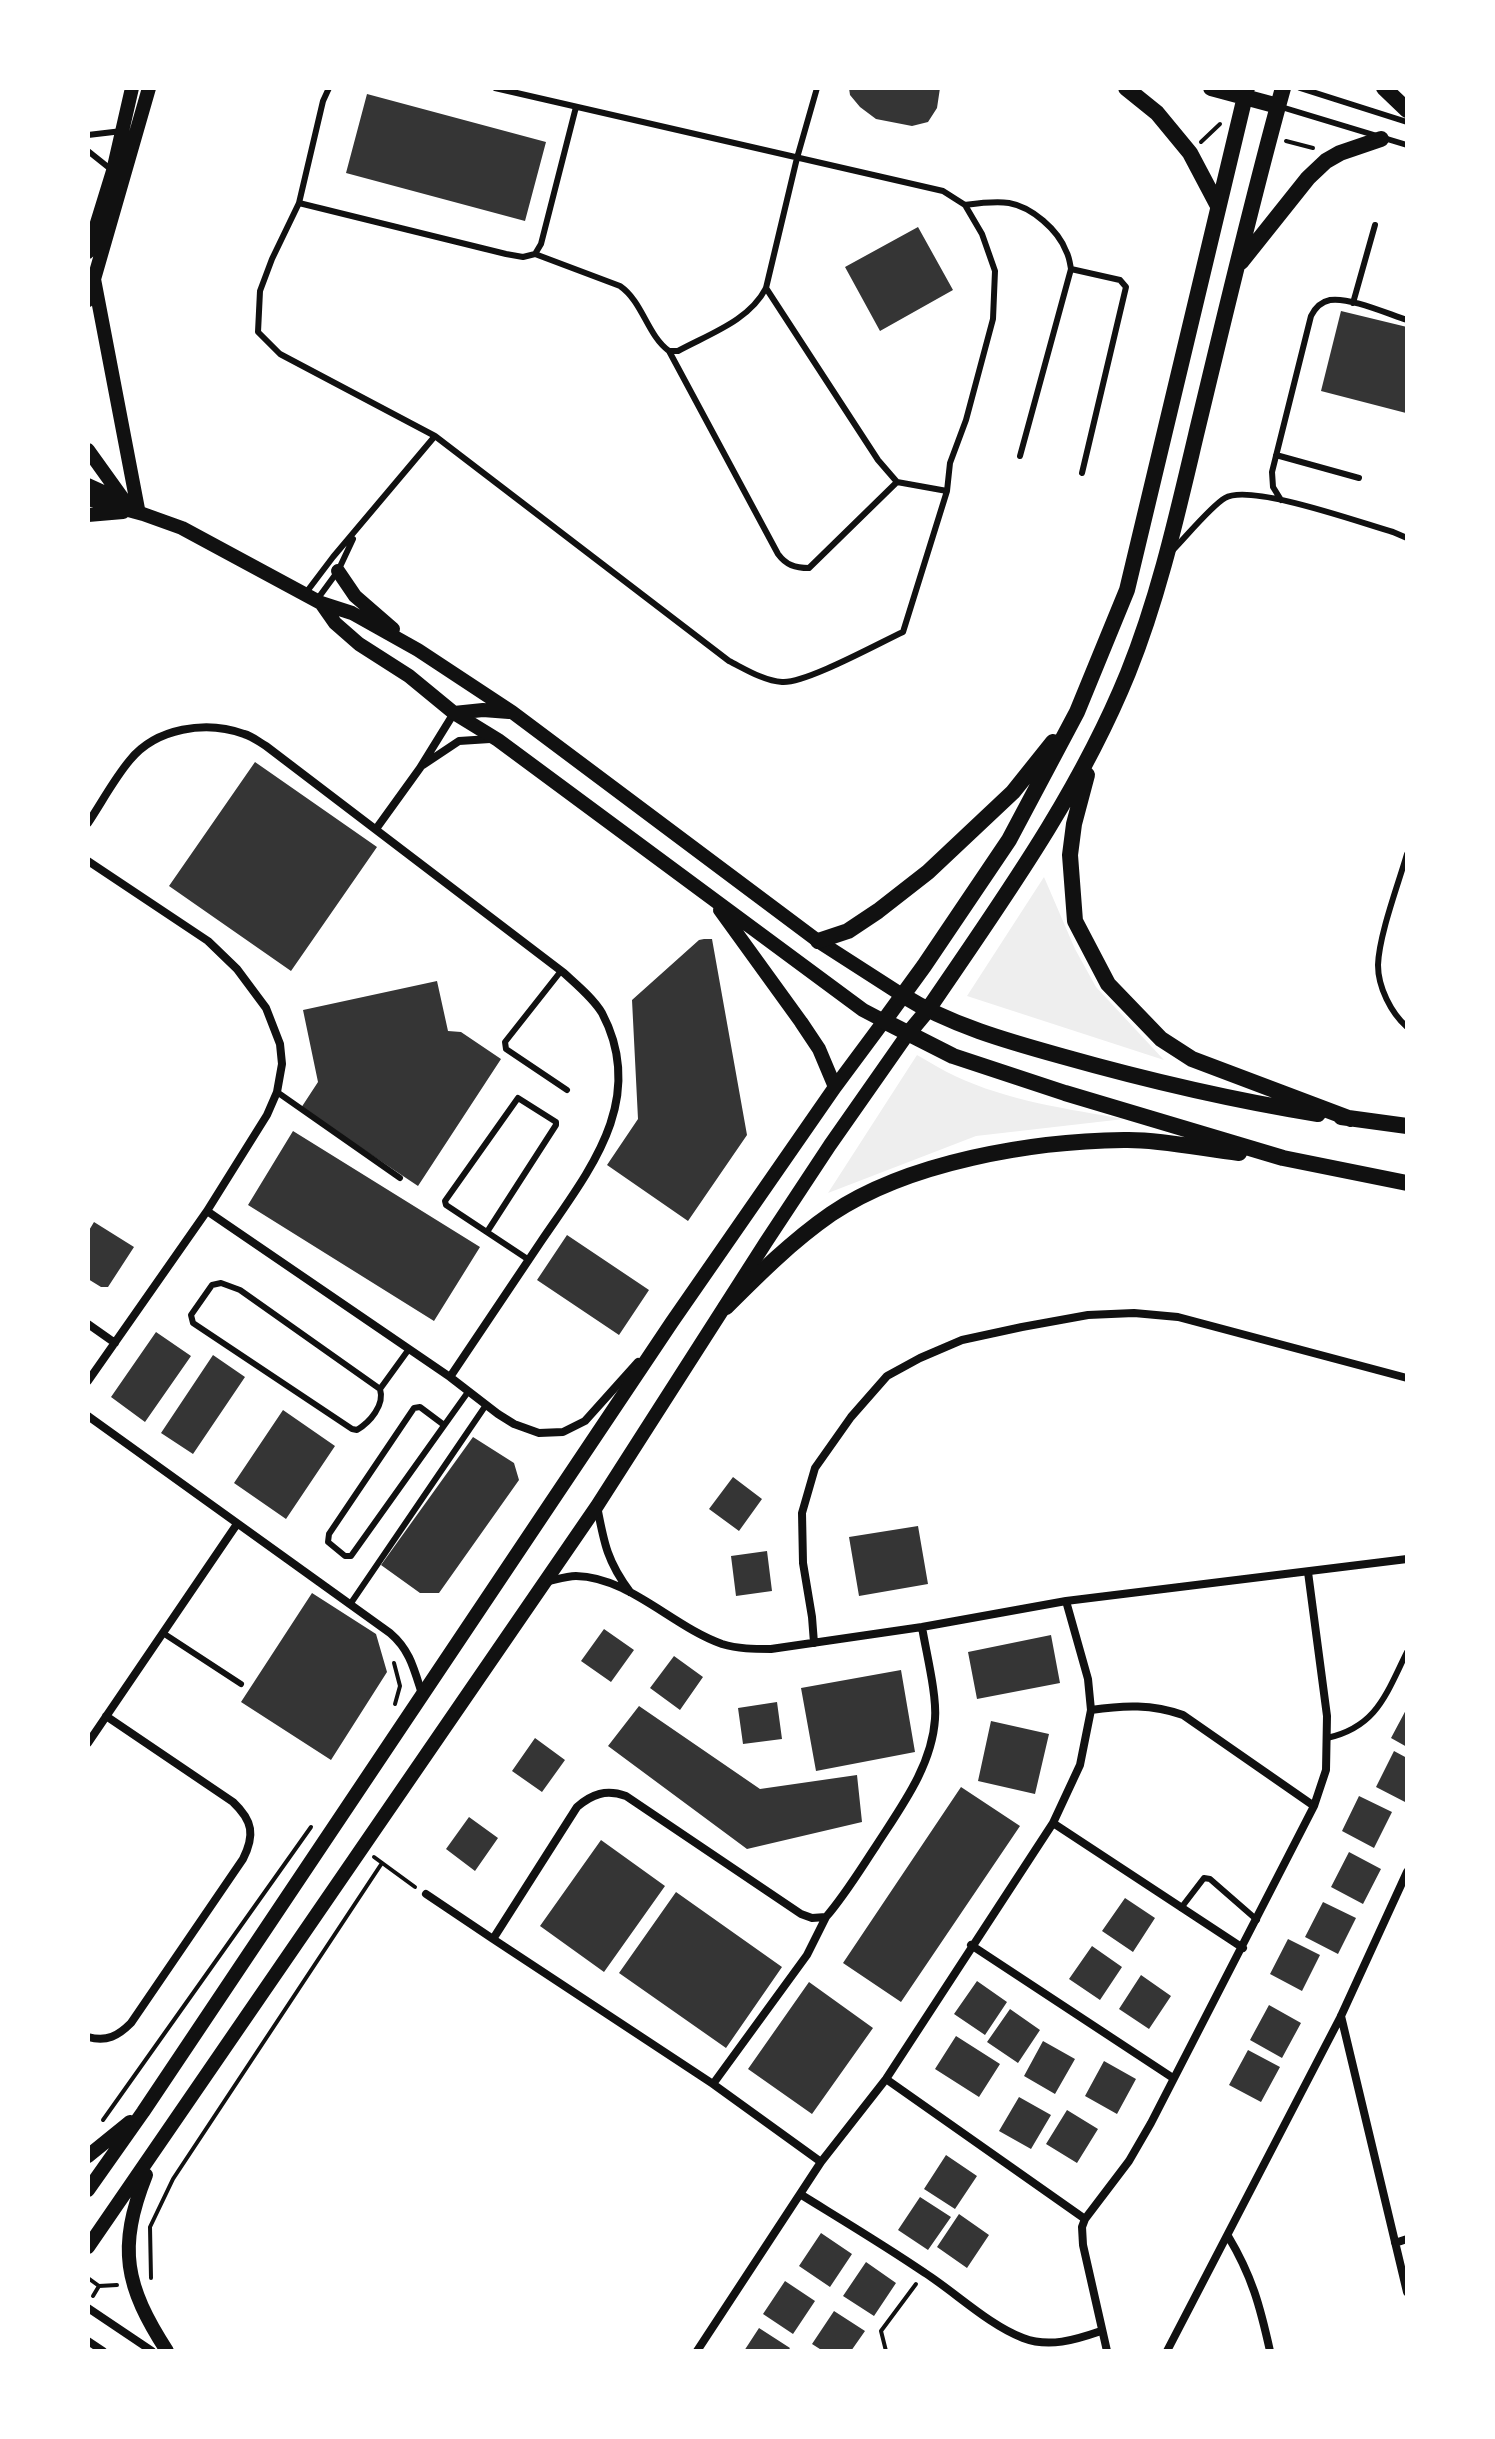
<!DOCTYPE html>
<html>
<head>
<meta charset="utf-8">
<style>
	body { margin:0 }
	#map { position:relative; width:1495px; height:2439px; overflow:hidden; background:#fff; font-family:Barlow,sans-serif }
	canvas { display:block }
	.frame { position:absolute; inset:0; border:90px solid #fff; pointer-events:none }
</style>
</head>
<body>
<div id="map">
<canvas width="1495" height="2439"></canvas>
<div class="frame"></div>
</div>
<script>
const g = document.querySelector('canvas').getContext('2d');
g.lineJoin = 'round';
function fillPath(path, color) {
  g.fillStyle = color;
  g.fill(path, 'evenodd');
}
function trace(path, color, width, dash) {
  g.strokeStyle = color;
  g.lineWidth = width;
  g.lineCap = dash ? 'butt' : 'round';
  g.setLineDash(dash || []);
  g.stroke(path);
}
const green = new Path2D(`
	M1044 877 1075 949 1096 987 1164 1060 967 996Z
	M917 1055C930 1062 942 1070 955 1076 1008 1101 1068 1109 1124 1119L976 1136 828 1193Z`);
const building = new Path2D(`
	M849 88H940L937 108 928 122 912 126 876 119 860 107 850 95Z
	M367 94 546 142 525 221 346 173Z
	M918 227 953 290 880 331 845 267Z
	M1341 311 1407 327 1406 413 1321 391Z
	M255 762 377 847 291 971 169 886Z
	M704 939H712L747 1135 688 1221 607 1165 638 1119 632 1000 699 940Z
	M437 981 448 1031 461 1032 501 1059 418 1186 301 1108 318 1082 303 1010Z
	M293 1131 480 1247 434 1321 248 1205Z
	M94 1222 134 1247 108 1287H101L88 1279V1232Z
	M567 1235 649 1290 619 1335 537 1280Z
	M156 1332 191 1356 145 1422 111 1397Z
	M213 1355 245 1377 193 1454 161 1433Z
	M283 1410 335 1446 286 1519 234 1483Z
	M473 1437 514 1463 519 1480 439 1593H420L381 1565Z
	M733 1477 762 1499 739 1531 709 1509Z
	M918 1526 928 1584 859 1596 849 1537Z
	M767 1551 772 1591 736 1596 731 1556Z
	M312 1593 376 1634 387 1672 331 1760 241 1702Z
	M604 1629 634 1650 611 1682 581 1661Z
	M1051 1635 1060 1683 977 1699 968 1652Z
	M674 1656 703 1677 680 1710 650 1688Z
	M901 1670 915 1752 816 1771 801 1688Z
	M777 1702 782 1739 743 1744 738 1708Z
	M639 1706 760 1789 857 1775 862 1822 747 1849 608 1746Z
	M1407 1708V1747L1391 1738Z
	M991 1721 1049 1734 1035 1794 978 1781Z
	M535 1738 565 1760 542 1792 512 1771Z
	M1394 1751 1407 1758V1803L1376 1787Z
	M961 1787 1020 1826 901 2002 843 1963Z
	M1359 1796 1392 1812 1374 1848 1342 1831Z
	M469 1817 498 1838 475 1871 446 1849Z
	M601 1840 665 1886 604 1972 540 1926Z
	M1349 1852 1381 1869 1363 1904 1331 1887Z
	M676 1892 782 1967 726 2048 619 1973Z
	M1125 1898 1155 1918 1133 1952 1102 1931Z
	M1323 1902 1356 1918 1338 1954 1305 1937Z
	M1288 1939 1320 1955 1302 1991 1270 1974Z
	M1092 1946 1122 1967 1100 2000 1069 1979Z
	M1141 1975 1171 1996 1149 2029 1119 2009Z
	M977 1981 1007 2002 985 2035 954 2014Z
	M809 1982 873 2028 812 2114 748 2069Z
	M1269 2005 1301 2023 1282 2058 1250 2040Z
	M1010 2009 1040 2030 1018 2063 987 2042Z
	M956 2036 1000 2064 979 2097 935 2069Z
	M1043 2041 1075 2059 1055 2094 1024 2076Z
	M1248 2050 1280 2067 1261 2102 1229 2085Z
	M1104 2061 1136 2079 1117 2114 1085 2096Z
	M1019 2097 1051 2115 1031 2149 999 2131Z
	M1067 2110 1098 2129 1077 2163 1046 2144Z
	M946 2155 977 2176 955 2209 924 2189Z
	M920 2197 951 2217 928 2250 898 2230Z
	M959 2214 989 2235 967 2268 937 2247Z
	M821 2233 852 2254 830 2287 799 2266Z
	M866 2262 896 2283 874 2316 843 2296Z
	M785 2281 815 2301 793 2334 763 2314Z
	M834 2311 865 2331 851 2351H823L812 2344Z
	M759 2328 790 2348 788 2351H744Z`);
const path = new Path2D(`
	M1286 141 1313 148
	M1201 142 1220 124
	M394 1663 400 1686 395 1704
	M374 1857 415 1887
	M103 2120 311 1827
	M88 2278 99 2286 93 2296
	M151 2278 150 2227 173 2179 382 1863
	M99 2286 117 2285
	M886 2351 881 2331 916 2284`);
const service = new Path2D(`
	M1300 88 1407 122
	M1278 106 1407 145
	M88 135 122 131
	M88 151 113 171
	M299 203 506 254 523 257 535 254 541 244 576 107
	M965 205C980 203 994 201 1009 203 1032 207 1058 230 1066 251 1069 256 1070 263 1071 269L1020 456
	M535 254 620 286C643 302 647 335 669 351L778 554C786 565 795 568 809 568L897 482
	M1071 269 1120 280 1126 287 1082 473
	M766 288 878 460 897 482 947 491
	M1353 303 1375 225
	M669 351H678C709 334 749 321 766 288L797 158 817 88
	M435 436 729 661C745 669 764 681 782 682 805 684 879 643 903 632L947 491 950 463 966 420 993 319 995 271 982 234 965 205 943 191 495 88
	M1276 455 1359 478
	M1281 500 1273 487 1272 472 1311 316C1315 308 1320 302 1330 300 1350 297 1388 314 1407 320
	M1172 551C1185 538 1211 506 1225 498 1250 483 1361 523 1393 532L1407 538
	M305 594 333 557 435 436 280 354 258 332 260 291 272 259 299 203 323 101 329 88
	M316 601 338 571 353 539
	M1407 854C1398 885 1379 935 1378 965 1378 987 1391 1013 1407 1027
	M561 971 505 1042 506 1049 567 1090
	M277 1092 400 1178
	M487 1232 556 1125V1122L518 1098 445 1201 446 1205 529 1260
	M221 1283 240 1290 380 1389C385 1405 370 1422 357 1430L352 1429 193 1323 191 1315 212 1285Z
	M380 1389 409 1349
	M444 1425 420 1407 414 1408 329 1534 328 1542 345 1556H351L468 1392
	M351 1603 486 1405
	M163 1633 241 1684
	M1327 1738C1377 1727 1386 1694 1407 1652
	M1181 1908 1204 1878 1210 1879 1257 1920`);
const minor = new Path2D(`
	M423 765 459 741 490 739
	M88 823C102 802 114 779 130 760 156 728 206 720 244 734 252 736 259 742 266 746L564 973C577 985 593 998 602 1013 648 1100 589 1171 542 1240 511 1286 481 1331 450 1377
	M376 829 420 768 454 713
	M88 861 208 941 237 969 266 1008 280 1044 282 1064 277 1092 267 1115 207 1211 88 1381
	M207 1211 450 1377 498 1414 514 1424 539 1433 563 1432 585 1421 638 1362
	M88 1324 115 1343
	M88 1416 390 1633C410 1650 414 1669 422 1694
	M597 1506C604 1543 607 1561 630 1592
	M545 1582C555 1580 566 1576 576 1576 629 1577 673 1627 722 1644 738 1649 754 1649 771 1649L922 1627 1066 1601 1407 1559
	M814 1643 812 1617 803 1563 802 1513 815 1468 851 1417 887 1376 920 1358 962 1340 1022 1327 1088 1315 1134 1313 1178 1317 1407 1378
	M1091 1710C1124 1705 1152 1704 1183 1715L1314 1806
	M88 1743 237 1524
	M1053 1823 1243 1948
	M426 1894 493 1939
	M971 1945 1173 2078
	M1341 2016 1407 2292
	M88 2037C107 2042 118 2036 131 2023L243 1859C255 1835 253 1821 233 1802L106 1716
	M886 2079 1085 2219
	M713 2084 807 1955 826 1917
	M821 2162 713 2084 493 1939 577 1807C592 1794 606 1789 626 1796L801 1914 812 1918 826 1917C845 1895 860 1870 876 1846 901 1807 932 1766 935 1719 937 1695 926 1652 922 1627
	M800 2194C842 2220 884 2245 925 2273 956 2293 989 2325 1023 2338 1049 2348 1075 2340 1101 2331
	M1228 2236C1252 2276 1260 2306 1270 2351
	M1395 2243 1407 2239
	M88 2308 152 2351
	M88 2341 103 2351
	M697 2351 821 2162 886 2079 1053 1823 1080 1765 1091 1710 1088 1679 1066 1601
	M1107 2351 1083 2245 1082 2227 1085 2219 1129 2161 1151 2123 1314 1806 1326 1770 1327 1716 1308 1572
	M1167 2351 1341 2016 1407 1872`);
const tertiary = new Path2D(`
	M88 252 113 171 132 88
	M94 279 138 509
	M88 300 149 88
	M88 450 126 503
	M88 485 123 501
	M88 499 143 514 182 528 321 603 352 613 418 650 512 712 818 941 902 995
	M88 515 123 512
	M338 571 355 596 393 629
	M454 713 483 710 509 712
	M720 910 801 1022 819 1049 835 1087
	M88 2156 130 2122
	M146 2175C117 2248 125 2286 167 2351
	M88 2190 143 2112 672 1322 835 1087 884 1021 863 1010 498 740 454 713 409 676 359 644 335 623 321 603
	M88 2247 597 1506 766 1242 830 1145 907 1035`);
const secondary = new Path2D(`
	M1126 88 1157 113 1190 153 1218 206
	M1211 88 1278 106
	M1247 88 1127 590 1077 712 1009 840 924 966 884 1021 953 1056 1065 1093 1283 1158 1407 1183
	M1384 88 1407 110
	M1241 262 1308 178 1326 161 1340 153 1381 139
	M1087 775 1074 824 1070 855 1075 921 1108 984 1161 1039 1192 1059 1351 1119
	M818 941 848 931 878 911 928 872 1013 792 1053 742
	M902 995C950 1025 1007 1041 1061 1056 1146 1080 1231 1100 1318 1114
	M907 1035 927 1011C1001 902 1078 796 1128 673 1159 596 1177 515 1196 435 1224 319 1251 203 1283 88
	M1341 1117 1407 1126
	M726 1307C759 1274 792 1241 831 1214 908 1162 1032 1141 1124 1140 1158 1139 1204 1149 1239 1153`);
fillPath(green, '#eee');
fillPath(building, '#353535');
trace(path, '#111', 4);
trace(service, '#111', 6);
trace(minor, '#111', 8);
trace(tertiary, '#111', 14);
trace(secondary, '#111', 16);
</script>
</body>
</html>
